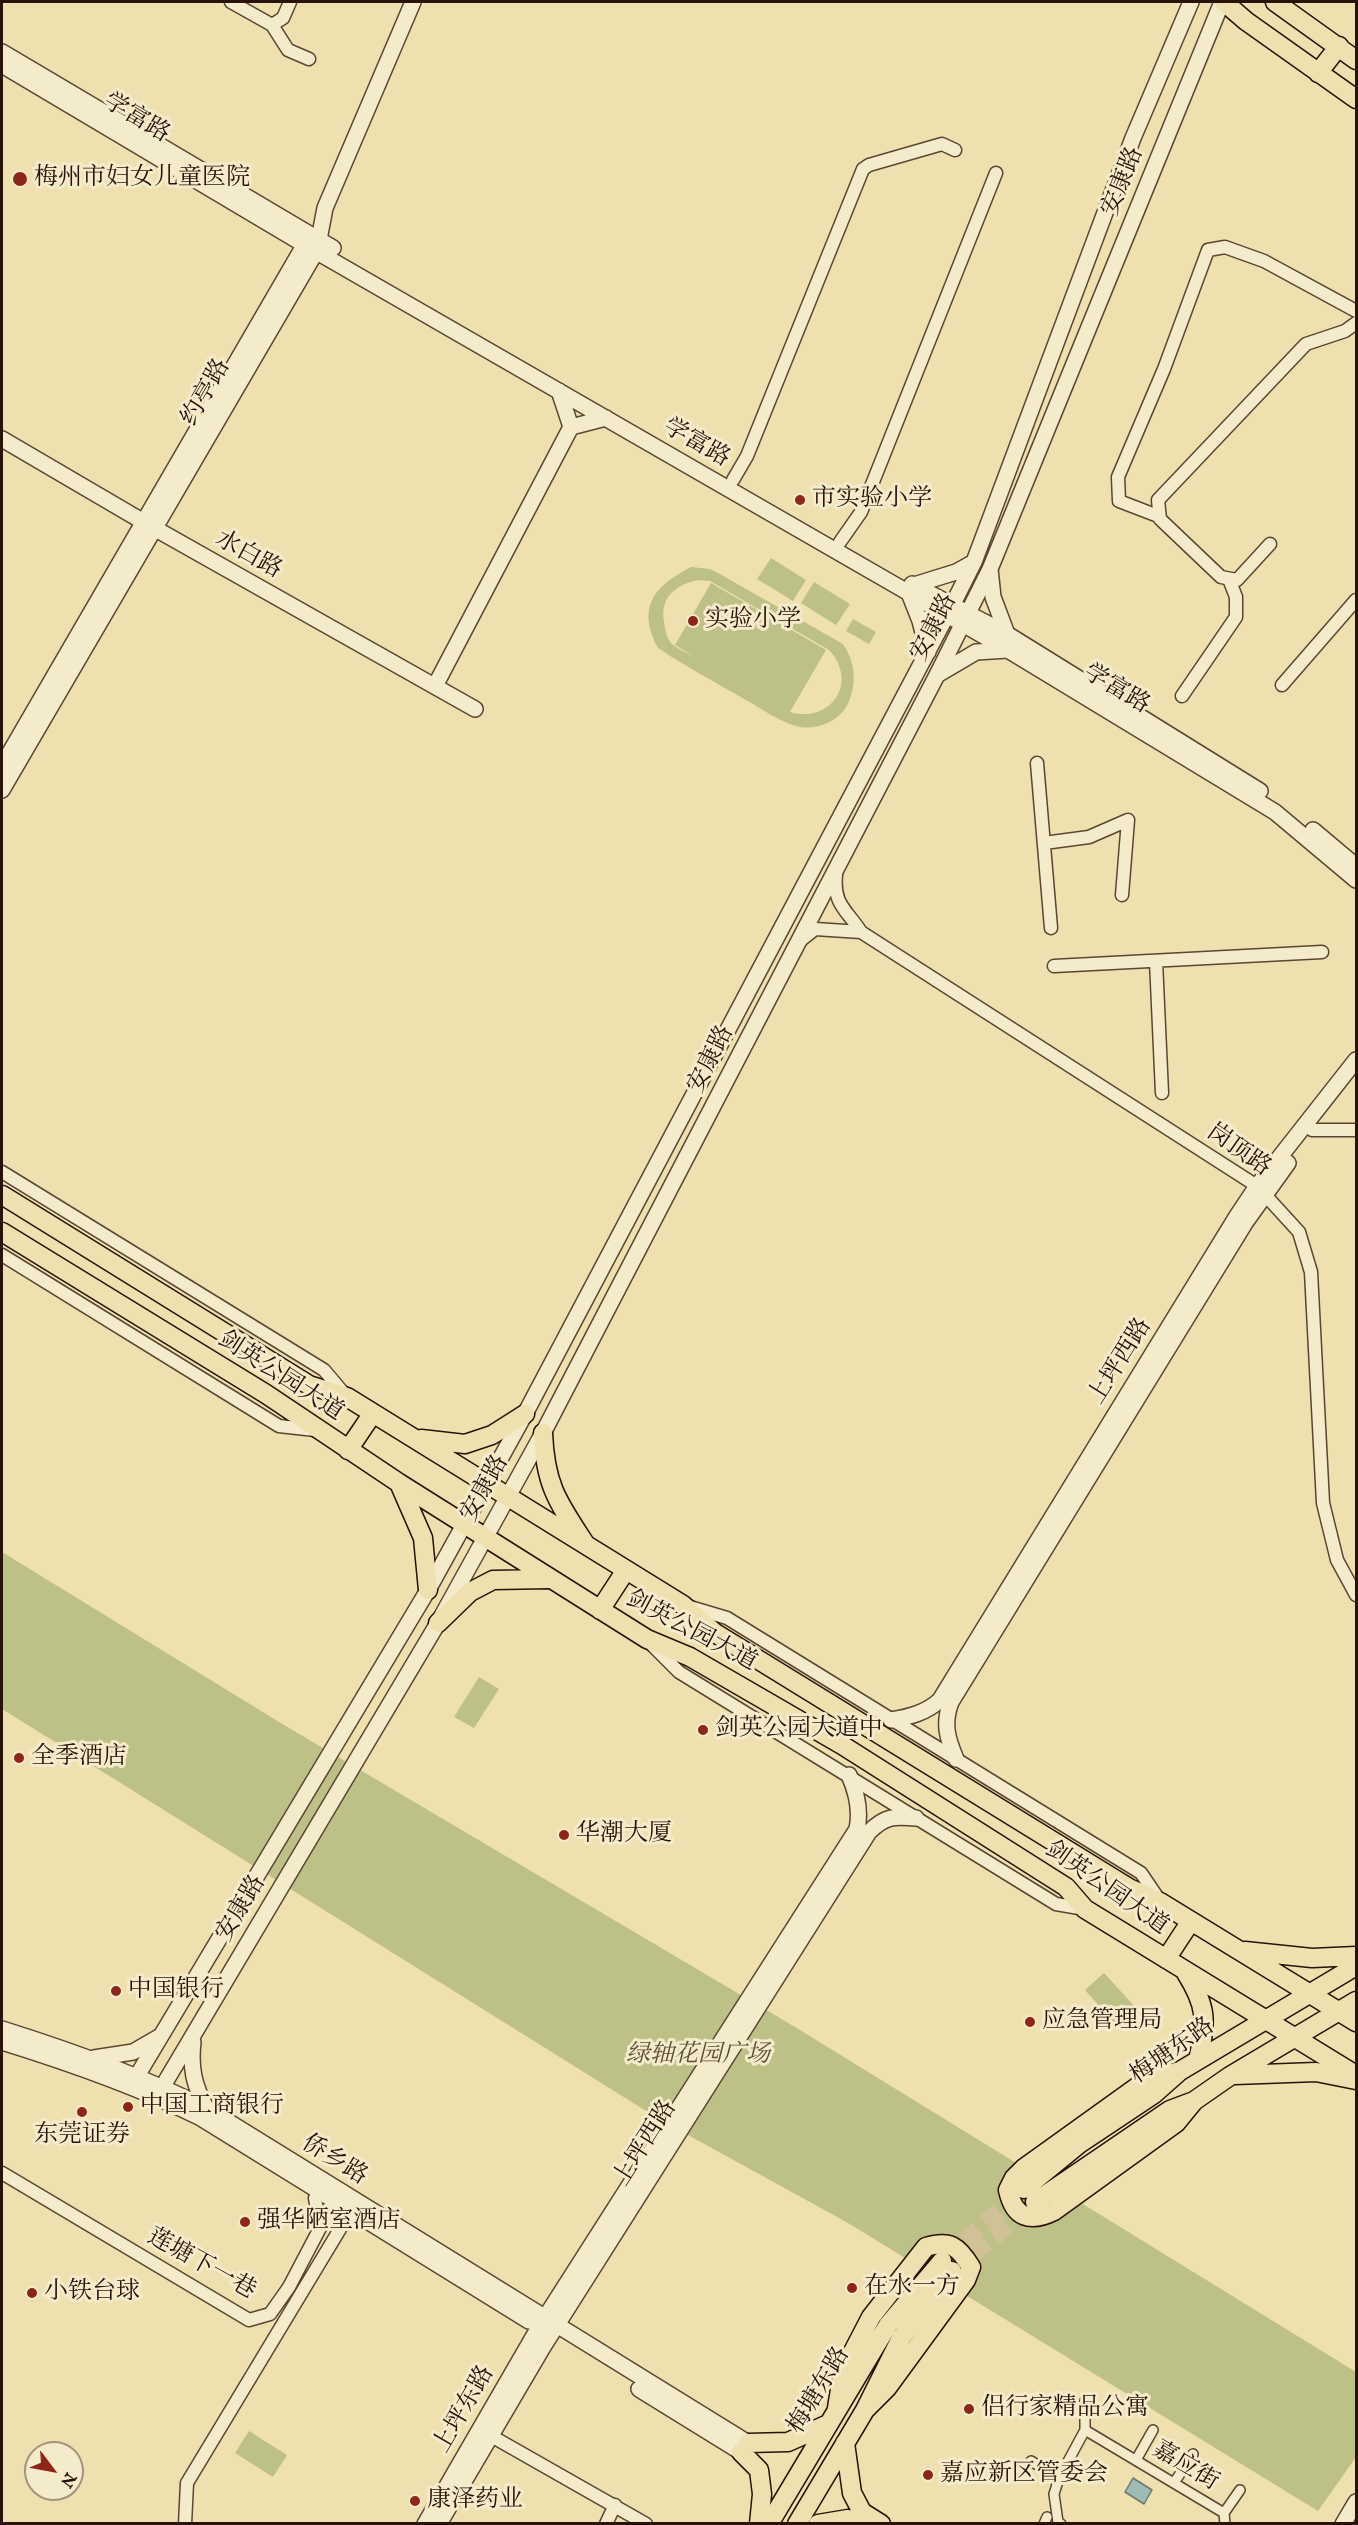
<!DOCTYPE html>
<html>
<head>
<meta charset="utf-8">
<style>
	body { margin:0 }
	#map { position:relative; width:1358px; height:2525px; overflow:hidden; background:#eee0af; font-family:"IM FELL English",serif }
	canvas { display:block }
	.frame { position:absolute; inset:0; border:3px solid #281209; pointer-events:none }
	.north { position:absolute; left:24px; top:2441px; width:60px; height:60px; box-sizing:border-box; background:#f4ebcb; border:2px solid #a2947d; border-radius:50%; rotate:122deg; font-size:16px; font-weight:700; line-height:24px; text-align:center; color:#281209 }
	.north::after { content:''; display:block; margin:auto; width:21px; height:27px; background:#8f2418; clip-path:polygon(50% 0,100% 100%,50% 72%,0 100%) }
</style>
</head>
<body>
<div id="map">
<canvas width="1358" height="2525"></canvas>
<div class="frame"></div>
<div class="north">N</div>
</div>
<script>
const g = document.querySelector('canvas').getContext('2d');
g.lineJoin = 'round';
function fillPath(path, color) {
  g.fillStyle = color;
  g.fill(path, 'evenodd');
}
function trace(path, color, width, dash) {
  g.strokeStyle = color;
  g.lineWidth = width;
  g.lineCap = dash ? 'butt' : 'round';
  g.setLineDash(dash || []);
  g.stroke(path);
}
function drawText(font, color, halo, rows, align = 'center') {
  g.font = font + ' "IM FELL English","Noto Serif SC",serif';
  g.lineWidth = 6;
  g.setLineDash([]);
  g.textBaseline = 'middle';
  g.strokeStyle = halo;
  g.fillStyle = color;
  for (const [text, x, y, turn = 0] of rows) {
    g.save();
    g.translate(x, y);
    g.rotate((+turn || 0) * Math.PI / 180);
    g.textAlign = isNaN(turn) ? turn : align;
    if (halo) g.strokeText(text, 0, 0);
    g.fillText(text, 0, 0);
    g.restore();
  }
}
const green = new Path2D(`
	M771 558 806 580 793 601 757 579Z
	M691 567 710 569 718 573 843 644C855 662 857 681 849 701 842 720 819 730 800 727 780 723 763 709 746 700 717 683 686 667 658 648 636 606 655 586 691 567ZM698 580 710 581 829 650C859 682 831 724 790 712L826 650 711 583 675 645 693 656C686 653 678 649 672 644 667 639 665 630 664 622 660 597 675 585 698 580Z
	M814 582 850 604 836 625 801 603Z
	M853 619 876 632 869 644 846 631Z
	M2 1552 284 1725 795 2027 1356 2372V2457L1318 2511 848 2223 659 2119 2 1709Z
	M479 1677 499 1689 474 1728 454 1717Z
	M1104 1973 1137 2009 1118 2027 1085 1990Z
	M249 2431 287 2455 273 2477 235 2453Z`);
const water = new Path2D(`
	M1133 2478 1152 2490 1144 2504 1125 2492Z`);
const primaryTunnel = new Path2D(`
	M945 2259 1023 2190
	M952 2271 1032 2205`);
const pedestrian = new Path2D(`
	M1085 2430 1224 2513 1225 2524
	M1136 2460 1153 2430
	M1031 2461 1059 2478
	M1174 2483 1193 2454
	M1224 2513 1240 2490
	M1044 2524 1047 2517
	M1061 2524 1058 2522 1054 2494 1059 2478 1085 2430V2401`);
const minor = new Path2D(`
	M231 2 272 25 283 18 290 2
	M272 25 288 50 309 59
	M733 480 747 456 863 169 869 165 942 144 955 150
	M1158 516 1119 501 1118 477 1164 369 1208 250 1225 247 1264 261 1356 311
	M840 542 861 512 996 173
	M1270 544 1237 580 1221 577 1160 519 1158 500 1306 344 1345 331 1356 323
	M1282 685 1356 600
	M1182 696 1236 617V597L1229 579
	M1037 763 1051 928
	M1044 843 1089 837 1128 820
	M836 875C833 905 847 910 861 932L1257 1186 1299 1232 1311 1272 1323 1503 1337 1560 1356 1595
	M1122 895 1128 820
	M801 940 815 929 861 932
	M1156 961 1162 1093
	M1054 966 1322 952
	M1312 1130H1356
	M2 1172 324 1370 346 1396
	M2 1255 279 1426 315 1430
	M690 1607 727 1618 1141 1873 1160 1901
	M652 1645 679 1672 1056 1904 1085 1909
	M2 2173 249 2320 270 2314 289 2287 320 2228 315 2198
	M493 2437 646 2524
	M185 2524 187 2483 340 2229
	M606 2524 615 2505`);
const tertiary = new Path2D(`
	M2 52 333 248
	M2 65 305 245 1008 650 1275 812 1356 880
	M571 427 606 418
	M2 439 154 528 475 709
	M990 569 993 597 1007 634
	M912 584 1007 634 1260 791
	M914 585 956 572 974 562
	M909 593 920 621 928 652
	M937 675 976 652 1008 650
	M435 686 571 427 559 391
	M2 766 309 237
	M2 790 317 250 325 208 413 2
	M1313 830 1356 866
	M891 1720C909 1717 926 1713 940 1700L1237 1216 1257 1186 1356 1060
	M956 1759C947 1738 943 1723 951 1702L1245 1223 1288 1163
	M2 2029C72 2051 140 2075 206 2108L748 2443
	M2 2042C70 2063 136 2086 201 2118L529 2321
	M193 2042C190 2068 194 2085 206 2108
	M94 2058 133 2052 159 2037
	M131 2086 428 1590 525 1414 958 594 974 562 1133 138 1191 2
	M157 2096 438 1623 543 1433 937 675 990 569 1222 2
	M639 2389 741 2452
	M425 2524 539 2327 857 1829C861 1810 857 1793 849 1775
	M439 2524 543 2347 869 1832C885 1816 894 1816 916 1818
	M1343 2524 1356 2502`);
const primary = new Path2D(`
	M1224 2 1246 21 1356 99
	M1275 2 1356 60
	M1318 73 1339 46
	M2 1195 309 1385 347 1397 683 1605 715 1633 1129 1888 1160 1902 1356 2022
	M2 1232 266 1394 399 1483 647 1639 690 1657 842 1745 1066 1887 1085 1909 1356 2075
	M543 1433C545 1484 557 1501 584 1542
	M421 1439 465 1444 492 1435 525 1414
	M348 1450 373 1413
	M399 1483 423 1538 428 1590
	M600 1610 626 1570
	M438 1623 470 1592 493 1580 549 1579
	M1245 1951 1312 1958 1356 1956
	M1166 1959 1191 1921
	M1186 1973C1207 2006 1207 2022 1198 2060
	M1180 2071 1148 2079 1024 2168 1014 2178 1008 2190C1014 2218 1030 2223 1054 2211L1176 2123 1194 2101
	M1235 2075 1316 2072 1356 2080
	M1024 2189 1079 2144 1154 2094 1180 2071 1356 1966
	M1035 2202 1170 2110 1194 2101 1230 2076 1356 2001
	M837 2408 843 2371 871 2317 926 2247C950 2240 958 2246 971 2267L966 2280 887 2388 865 2410
	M748 2443 788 2442 826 2425
	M845 2443 852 2493 862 2512 881 2524
	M741 2452 759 2470 762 2494 759 2524
	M769 2524 888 2325 942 2261
	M797 2524 865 2410 901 2338 952 2271
	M818 2524 848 2519 859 2524`);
const markers = [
	[20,179,8,"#8f2418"],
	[800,500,6,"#8f2418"],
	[693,621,6,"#8f2418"],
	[703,1730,6,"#8f2418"],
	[19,1758,6,"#8f2418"],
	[564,1835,6,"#8f2418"],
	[116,1991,6,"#8f2418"],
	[1030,2022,6,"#8f2418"],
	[128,2107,6,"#8f2418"],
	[82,2112,6,"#8f2418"],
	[245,2222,6,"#8f2418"],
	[852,2288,6,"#8f2418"],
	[32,2293,6,"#8f2418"],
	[969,2409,6,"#8f2418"],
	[928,2475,6,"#8f2418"],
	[415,2501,6,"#8f2418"]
];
const streetNames = [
	["学富路",136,119,31],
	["安康路",1124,182,-68],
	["约亭路",207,393,-60],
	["学富路",696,444,30],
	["水白路",248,556,29],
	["安康路",935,628,-63],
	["学富路",1116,690,31],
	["安康路",712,1060,-63],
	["岗顶路",1238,1151,35],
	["上坪西路",1121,1362,-58],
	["剑英公园大道",280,1377,33],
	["安康路",486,1489,-61],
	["剑英公园大道",691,1632,28],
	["剑英公园大道",1106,1889,35],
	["安康路",242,1909,-59],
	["梅塘东路",1173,2052,-35],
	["上坪西路",646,2144,-58],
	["侨乡路",334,2161,32],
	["莲塘下一巷",201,2265,29],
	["梅塘东路",820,2391,-59],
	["上坪东路",465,2410,-60],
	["嘉应街",1185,2467,31]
];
const poiNames = [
	["梅州市妇女儿童医院",34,179],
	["市实验小学",812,500],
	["实验小学",705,621],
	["剑英公园大道中",715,1730],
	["全季酒店",31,1758],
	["华潮大厦",576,1835],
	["中国银行",128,1991],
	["应急管理局",1042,2022],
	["中国工商银行",140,2107],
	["东莞证券",82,2136,"center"],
	["强华陋室酒店",257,2222],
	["在水一方",864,2288],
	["小铁台球",44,2293],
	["侣行家精品公寓",981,2409],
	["嘉应新区管委会",940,2475],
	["康泽药业",427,2501]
];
const parkNames = [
	["绿轴花园广场",698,2056]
];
fillPath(green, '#bec187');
fillPath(water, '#9ebbb6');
trace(water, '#6f7771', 1.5);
trace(primaryTunnel, '#d0c196', 18, [18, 9]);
trace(pedestrian, '#5a4632', 12);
trace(minor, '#5a4632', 15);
trace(tertiary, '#5a4632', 18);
trace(primary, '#281209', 21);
trace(pedestrian, '#f4ebcb', 9);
trace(minor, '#f4ebcb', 12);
trace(tertiary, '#f4ebcb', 15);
trace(primary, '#eee0af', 18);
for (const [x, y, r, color] of markers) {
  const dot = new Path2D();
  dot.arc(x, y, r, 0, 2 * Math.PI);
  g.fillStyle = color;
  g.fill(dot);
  trace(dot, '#f4ebcb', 2);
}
drawText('24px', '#281209', '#f4ebcb', streetNames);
drawText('24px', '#281209', '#f4ebcb', poiNames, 'left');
drawText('italic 24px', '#5c4f35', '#f4ebcb', parkNames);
</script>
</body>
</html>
